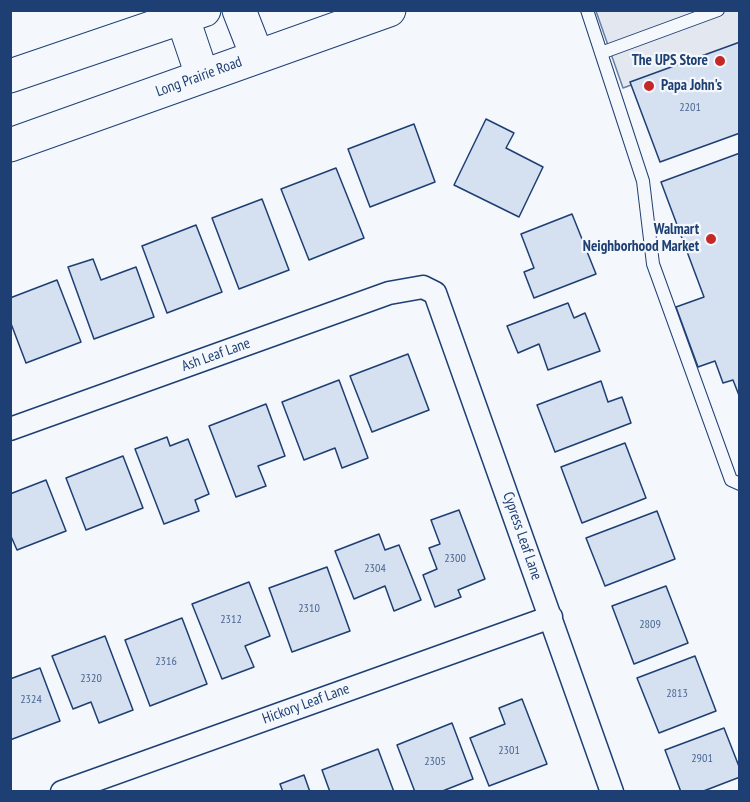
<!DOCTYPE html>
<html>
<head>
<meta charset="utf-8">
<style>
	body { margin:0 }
	#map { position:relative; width:750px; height:802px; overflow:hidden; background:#f4f7fb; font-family:"PT Sans Narrow",sans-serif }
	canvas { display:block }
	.frame { position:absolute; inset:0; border:12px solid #1d3f73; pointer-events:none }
</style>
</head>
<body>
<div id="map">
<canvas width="750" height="802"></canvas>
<div class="frame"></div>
</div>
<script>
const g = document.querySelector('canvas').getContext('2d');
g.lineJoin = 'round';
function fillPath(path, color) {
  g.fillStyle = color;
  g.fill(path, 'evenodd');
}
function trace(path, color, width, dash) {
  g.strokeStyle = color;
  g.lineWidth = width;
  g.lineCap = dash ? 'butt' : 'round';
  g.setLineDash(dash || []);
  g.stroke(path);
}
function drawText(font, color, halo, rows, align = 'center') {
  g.font = font + ' "PT Sans Narrow",sans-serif';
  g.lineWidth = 4.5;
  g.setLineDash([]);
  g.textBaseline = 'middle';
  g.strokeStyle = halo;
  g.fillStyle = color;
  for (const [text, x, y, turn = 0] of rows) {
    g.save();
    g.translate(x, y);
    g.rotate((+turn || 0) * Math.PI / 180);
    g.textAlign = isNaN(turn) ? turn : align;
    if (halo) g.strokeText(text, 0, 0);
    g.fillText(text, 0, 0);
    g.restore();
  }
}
const parking = new Path2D(`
	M596 11H739V46L623 88Z`);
const building = new Path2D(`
	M740 42V133L660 162 630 82Z
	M486 119 514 133 506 148 543 167 519 217 454 185Z
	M414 124 435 182 370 207 348 149Z
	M740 153V398L733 380 723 383 715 361 698 367 676 307 704 297 661 182Z
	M336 168 364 238 309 260 281 189Z
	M262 199 289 270 239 289 212 218Z
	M572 214 596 274 534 298 524 272 534 268 521 234Z
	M196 225 222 292 167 313 142 246Z
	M93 259 101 280 136 267 154 317 94 339 68 267Z
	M57 280 81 342 26 363 10 321V298Z
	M568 303 574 318 585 313 600 351 548 370 539 344 518 353 507 326Z
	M408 354 429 410 372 432 350 376Z
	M339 380 368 458 342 468 335 448 304 460 282 402Z
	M601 381 608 402 622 397 631 423 555 452 537 405Z
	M266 404 285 456 258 466 266 486 236 497 209 426Z
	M167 437 170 446 188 439 209 494 195 500 199 511 164 524 135 449Z
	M625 443 646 498 582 523 561 467Z
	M123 456 143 508 86 530 66 478Z
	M46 480 66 531 17 550 10 534V494Z
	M459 510 485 579 458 590 461 597 435 607 423 575 437 569 429 548 440 544 431 520Z
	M657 511 675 559 605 586 586 538Z
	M379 534 385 550 399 545 421 600 394 611 385 586 354 599 335 551Z
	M327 567 350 631 292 652 269 588Z
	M249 582 270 636 245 646 254 667 222 679 192 604Z
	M666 586 688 643 634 664 612 606Z
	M182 618 207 684 150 706 125 640Z
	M105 636 133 710 99 723 91 702 73 709 52 656Z
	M695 656 716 711 659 733 637 678Z
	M40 668 60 721 10 740V679Z
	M522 699 547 764 489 786 470 738 505 724 499 708Z
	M452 723 473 779 440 792H415L397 745Z
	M724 728 740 769V777L701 792H681L665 750Z
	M378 749 394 792H330L322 770Z
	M304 775 310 792H283L280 784Z`);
const lane = new Path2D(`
	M587 10 643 181 653 264 731 480 740 484
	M601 53 718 10`);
const street = new Path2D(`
	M10 429 389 293 423 287 435 293 612 792
	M62 792 551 617`);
const secondary = new Path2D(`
	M180 10 202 75
	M239 10 257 56`);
const primary = new Path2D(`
	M10 76 204 10
	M10 145 389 10`);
const markers = [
	[720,61,6,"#c62828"],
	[649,86,6,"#c62828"],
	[711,239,6,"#c62828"]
];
const numberNames = [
	["2201",690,108],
	["2300",455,559],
	["2304",375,569],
	["2310",309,609],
	["2312",231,620],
	["2809",650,625],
	["2316",166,662],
	["2320",91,679],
	["2813",677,694],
	["2324",31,700],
	["2301",509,751],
	["2901",702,759],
	["2305",435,762]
];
const poiNames = [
	["The UPS Store",708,61],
	["Papa John's",661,86,"left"],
	["Walmart",699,230],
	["Neighborhood Market",699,247]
];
const streetNames = [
	["Long Prairie Road",199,77,-20],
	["Ash Leaf Lane",216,355,-20],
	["Cypress Leaf Lane",522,536,71],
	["Hickory Leaf Lane",306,704,-20]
];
fillPath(parking, '#e3e8f0');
trace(parking, '#687fa3', 1.5);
fillPath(building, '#d5e0f0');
trace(building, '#1d3f73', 1.5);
trace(lane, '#1d3f73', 14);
trace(street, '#1d3f73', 25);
trace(secondary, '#1d3f73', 35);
trace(primary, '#1d3f73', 35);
trace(lane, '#f4f7fb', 12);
trace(street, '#f4f7fb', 22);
trace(secondary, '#f4f7fb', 33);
trace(primary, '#f4f7fb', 33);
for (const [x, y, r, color] of markers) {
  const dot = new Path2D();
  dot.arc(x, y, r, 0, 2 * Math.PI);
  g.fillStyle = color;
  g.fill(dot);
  trace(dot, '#f4f7fb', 2);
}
drawText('12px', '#4b6792', null, numberNames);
drawText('bold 15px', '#1d3f73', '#f4f7fb', poiNames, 'right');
drawText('15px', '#1d3f73', '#f4f7fb', streetNames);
</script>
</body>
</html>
